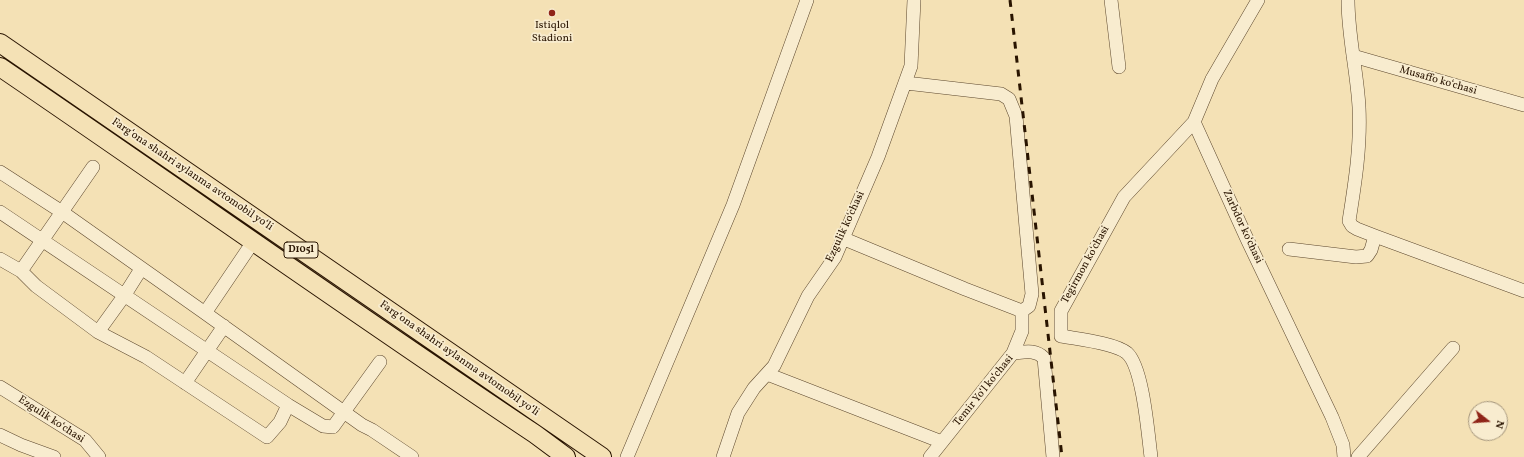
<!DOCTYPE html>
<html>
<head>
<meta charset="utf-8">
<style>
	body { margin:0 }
	#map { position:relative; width:1524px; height:457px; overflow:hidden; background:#f4e1b5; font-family:Vollkorn,serif }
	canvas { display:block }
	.north { position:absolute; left:1468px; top:401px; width:40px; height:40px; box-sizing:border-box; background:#f8eccf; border:1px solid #a5967c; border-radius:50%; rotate:107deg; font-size:11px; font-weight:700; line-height:16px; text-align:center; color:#291400 }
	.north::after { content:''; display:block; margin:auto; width:14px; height:18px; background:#8f2418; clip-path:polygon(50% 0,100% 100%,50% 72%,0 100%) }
</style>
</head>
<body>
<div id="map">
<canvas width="1524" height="457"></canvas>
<div class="north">N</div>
</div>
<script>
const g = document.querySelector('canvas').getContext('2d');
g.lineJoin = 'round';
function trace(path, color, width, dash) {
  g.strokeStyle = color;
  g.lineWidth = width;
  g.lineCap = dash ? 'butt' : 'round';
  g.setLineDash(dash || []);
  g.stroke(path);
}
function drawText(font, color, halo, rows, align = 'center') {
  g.font = font + ' Vollkorn,serif';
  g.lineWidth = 3.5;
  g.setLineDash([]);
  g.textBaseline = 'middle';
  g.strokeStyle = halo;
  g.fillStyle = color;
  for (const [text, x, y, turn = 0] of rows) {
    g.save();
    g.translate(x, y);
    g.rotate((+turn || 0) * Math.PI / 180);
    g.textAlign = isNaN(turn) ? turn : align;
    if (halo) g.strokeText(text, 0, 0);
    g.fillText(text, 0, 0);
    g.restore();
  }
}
const minor = new Path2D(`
	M1111 0 1119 67
	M1258 0 1212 79 1194 122 1247 239 1332 417 1343 445 1344 457
	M1348 0C1348 36 1357 71 1359 107 1361 146 1355 183 1349 221L1352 226 1357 229 1375 236 1524 291
	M1353 56 1524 105
	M906 83 1001 94 1009 99 1016 116 1032 294 1029 306 1022 311V331L1013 353
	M0 172 62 212 205 313
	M0 212 288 405 280 422 267 437 146 357 98 332 36 286 21 271 0 259
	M842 238 965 289 1022 311
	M253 242 205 313 362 425 372 430 412 457
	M1289 249 1356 257 1367 256 1371 250 1375 236
	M21 271 93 167
	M98 332 124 296 141 269
	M767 374 942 442
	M185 383 224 326
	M0 387 85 440 99 457
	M288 405 323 426 333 427 380 362
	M0 435 21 445 54 457
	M627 457 733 205 807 0
	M723 457 738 413 754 388 774 366 808 296 835 257 878 157 911 66 914 0
	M930 457 1013 353C1025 352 1035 349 1044 358L1053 457
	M1151 457C1148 434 1143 367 1127 353 1115 343 1077 339 1061 336V311L1124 197 1194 122
	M1358 457 1453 348`);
const highway = new Path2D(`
	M0 43 602 457
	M0 67C179 189 355 314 535 434L566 457`);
const rail = new Path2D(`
	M1010 0 1062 457`);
const markers = [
	[552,13,4,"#8f2418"]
];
const shields = [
	[301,250,34]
];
const shieldNames = [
	["D105l",301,250]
];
const poiNames = [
	["Istiqlol",552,26],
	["Stadioni",552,39]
];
const streetNames = [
	["Musaffo koʻchasi",1438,81,16],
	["Fargʻona shahri aylanma avtomobil yoʻli",192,175,34],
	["Ezgulik koʻchasi",846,227,-65],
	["Zarbdor koʻchasi",1242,227,65],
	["Tegirmon koʻchasi",1086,265,-61],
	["Fargʻona shahri aylanma avtomobil yoʻli",459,359,35],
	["Temir Yoʻl koʻchasi",984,391,-51],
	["Ezgulik koʻchasi",51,420,33]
];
trace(minor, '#5c472d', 14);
trace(highway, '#291400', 20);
trace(minor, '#f8eccf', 13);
trace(highway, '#f4e1b5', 18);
trace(rail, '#291400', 3, [7, 7]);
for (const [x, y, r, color] of markers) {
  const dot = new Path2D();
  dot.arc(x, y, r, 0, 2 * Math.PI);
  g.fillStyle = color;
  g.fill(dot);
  trace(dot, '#f8eccf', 1.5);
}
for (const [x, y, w] of shields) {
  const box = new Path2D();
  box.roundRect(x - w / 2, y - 8, w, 16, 3);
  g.fillStyle = '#f8eccf';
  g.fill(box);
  trace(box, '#291400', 1);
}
drawText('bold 10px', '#291400', null, shieldNames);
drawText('11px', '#291400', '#f8eccf', poiNames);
drawText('11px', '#291400', '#f8eccf', streetNames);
</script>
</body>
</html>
